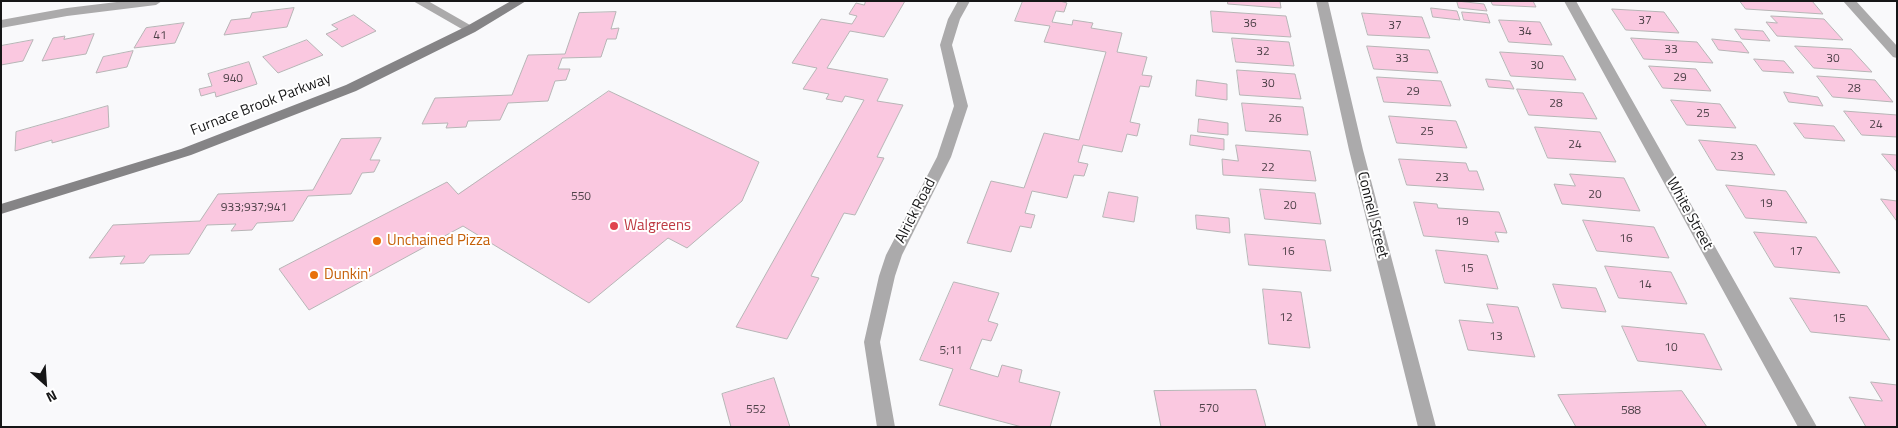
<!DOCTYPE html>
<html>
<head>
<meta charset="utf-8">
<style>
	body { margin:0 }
	#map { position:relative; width:1898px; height:428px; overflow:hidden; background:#f9f9fb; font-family:"Titillium Web",sans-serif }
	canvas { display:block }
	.frame { position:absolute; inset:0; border:2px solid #161617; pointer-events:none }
	.north { position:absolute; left:20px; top:358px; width:50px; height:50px; -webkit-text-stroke:4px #fff; paint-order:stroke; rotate:154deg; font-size:14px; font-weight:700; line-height:20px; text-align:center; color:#161617 }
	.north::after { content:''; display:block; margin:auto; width:18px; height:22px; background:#161617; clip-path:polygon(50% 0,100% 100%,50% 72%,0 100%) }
</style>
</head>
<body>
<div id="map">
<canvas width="1898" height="428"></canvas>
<div class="frame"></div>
<div class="north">N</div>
</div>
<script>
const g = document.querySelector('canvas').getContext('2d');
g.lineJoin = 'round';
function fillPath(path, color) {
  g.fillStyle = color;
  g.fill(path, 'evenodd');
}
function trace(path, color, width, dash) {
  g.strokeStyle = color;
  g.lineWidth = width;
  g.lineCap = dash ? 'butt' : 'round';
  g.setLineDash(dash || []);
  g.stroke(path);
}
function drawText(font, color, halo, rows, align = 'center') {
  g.font = font + ' "Titillium Web",sans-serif';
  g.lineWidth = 4;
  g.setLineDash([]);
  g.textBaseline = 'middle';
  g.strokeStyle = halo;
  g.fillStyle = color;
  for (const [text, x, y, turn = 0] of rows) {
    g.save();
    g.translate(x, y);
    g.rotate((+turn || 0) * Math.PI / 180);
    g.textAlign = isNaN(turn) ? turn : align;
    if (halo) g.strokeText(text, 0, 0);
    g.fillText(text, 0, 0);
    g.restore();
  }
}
const building = new Path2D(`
	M866 1H905L884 37 850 31 827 68 888 79 877 101 903 105 877 157 884 158 855 215 844 213 811 276 819 278 787 339 736 327 864 100 845 96 842 102 826 99 829 94 803 89 817 68 792 63 821 19 852 24 857 16 849 14 856 3 864 5Z
	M1023 1H1060L1067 3 1064 12 1056 11 1052 22 1072 25 1073 20 1093 23 1091 28 1122 33 1117 52 1147 57 1142 75 1152 76 1149 87 1140 86 1130 122 1140 124 1137 136 1127 134 1122 152 1083 145 1078 162 1088 164 1084 176 1074 175 1067 198 1032 191 1025 213 1035 215 1031 228 1020 226 1011 252 967 243 991 181 1024 188 1044 133 1079 140 1106 52 1044 42 1050 26 1015 21Z
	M1228 1H1280L1281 8 1228 4Z
	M1457 1 1484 4 1487 11 1459 8Z
	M1491 1H1533L1536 7 1493 5Z
	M1740 1H1812L1823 14 1746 9Z
	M294 8 287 27 224 35 231 20 250 18 252 13Z
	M1431 8 1457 11 1460 20 1433 17Z
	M1612 9 1664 12 1679 33 1626 30Z
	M1211 11 1286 16 1291 37 1213 32Z
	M616 12 611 29 619 28 616 39H607L601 57 562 58 558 69H570L566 80 555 81 548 101 508 103 500 120 468 121 466 127 446 128 448 123 422 124 435 98 512 95 528 55 565 54 579 13Z
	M1462 12 1487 14 1490 23 1464 20Z
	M1362 13 1422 17 1430 38 1368 35Z
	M354 15 376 31 342 47 326 34 338 29 332 25Z
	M1771 16 1824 19 1843 40 1777 36 1766 22 1777 23Z
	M1499 20 1540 22 1552 45 1509 42Z
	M184 23 175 43 134 48 146 28Z
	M1735 29 1763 31 1770 41 1742 39Z
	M94 34 86 54 42 61 53 38 65 36 64 39Z
	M1232 38 1289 42 1294 66 1236 62Z
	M1631 38 1697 42 1713 63 1644 59Z
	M1712 39 1741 42 1749 53 1719 50Z
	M33 40 23 61 1 65V46Z
	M307 40 323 55 278 73 263 57Z
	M1367 46 1429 50 1438 73 1374 69Z
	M1795 46 1851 49 1872 72 1814 68Z
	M133 51 127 67 96 73 103 57Z
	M1500 52 1563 56 1576 80 1511 76Z
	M1754 59 1784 61 1794 73 1763 71Z
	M249 62 257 84 216 97 215 92 201 96 199 89 212 86 208 74Z
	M1649 66 1696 69 1711 91 1663 88Z
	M1237 70 1295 74 1301 99 1240 95Z
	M1817 76 1875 80 1893 102 1833 97Z
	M1377 77 1441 81 1451 106 1384 102Z
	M1486 79 1510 81 1514 89 1489 87Z
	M1197 80 1227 84V100L1196 96Z
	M1517 89 1583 93 1597 119 1529 115Z
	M609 91 759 162 742 201 687 248 668 238 589 303 463 226 309 310 279 269 447 182 458 194Z
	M1784 92 1818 97 1823 106 1789 102Z
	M1671 100 1720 104 1736 128 1687 125Z
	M1242 103 1303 107 1308 135 1246 131Z
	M108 106 109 127 52 143V140L15 151 16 132Z
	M1844 111 1897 115V137L1862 135Z
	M1389 116 1456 121 1467 148 1397 143Z
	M1199 119 1228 123V135L1198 132Z
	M1794 123 1834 126 1845 141 1805 138Z
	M1535 127 1600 132 1616 162 1548 158Z
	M1191 135 1224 139V150L1190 145Z
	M381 138 370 160H380L374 172 362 173 351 194 308 196 293 221 257 223 252 230 231 231 236 224 207 225 189 254 150 255 144 263 120 264 125 256 89 258 113 225 200 221 218 194 313 190 341 139Z
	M1699 140 1756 145 1775 175 1717 170Z
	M1236 145 1310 151 1316 181 1223 175 1222 159 1238 161Z
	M1882 154 1897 155V172Z
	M1399 159 1466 163 1469 171H1477L1484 190 1407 185Z
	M1570 174 1624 178 1640 211 1562 204 1554 184 1575 186Z
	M1726 185 1786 191 1807 223 1746 218Z
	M1260 189 1315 193 1321 224 1265 219Z
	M1109 192 1138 197 1134 222 1103 217Z
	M1881 199 1897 201V221Z
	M1414 202 1437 204 1438 208 1499 212 1507 233 1495 232 1499 242 1424 236Z
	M1196 215 1229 218 1230 233 1197 229Z
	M1583 220 1654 227 1669 258 1597 251Z
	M1754 232 1816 237 1840 273 1775 267Z
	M1245 234 1325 240 1331 271 1249 265Z
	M1436 250 1487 255 1498 289 1445 283Z
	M1605 266 1671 272 1687 304 1619 298Z
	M954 282 999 293 988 321 998 324 991 341 982 339 970 369 998 377 1002 365 1022 370 1019 382 1060 392 1050 427H1022L939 405 953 369 920 360Z
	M1553 284 1596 288 1606 312 1562 308Z
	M1263 289 1301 292 1310 348 1269 344Z
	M1790 298 1867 306 1890 340 1811 332Z
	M1487 304 1518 307 1535 357 1468 350 1459 320 1493 323Z
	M1622 326 1704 334 1722 370 1638 361Z
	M774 378 790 427H731L722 394Z
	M1871 382 1897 385V427H1866L1849 397 1882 401Z
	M1256 390 1266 427H1161L1154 391Z
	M1682 391 1707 427H1576L1558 395Z`);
const street = new Path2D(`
	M125 1H162L156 5 67 16 1 28V20L67 8Z
	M413 1H428L477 29 471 33 467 32Z
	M958 1H970L960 19 952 45 968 106 951 157 902 255 895 276 880 342 895 427H877L864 342 879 276 886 255 937 157 954 106 940 45 948 19Z
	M1316 1H1328L1363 150 1436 427H1418L1349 150Z
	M1564 1H1576L1817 427H1798Z
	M1843 1H1856L1897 46V58L1893 57Z`);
const secondary = new Path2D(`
	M511 1H526L475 32 356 91 191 155 1 214V204L181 149 346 85 467 26Z`);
const markers = [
	[614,226,5,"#e0444e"],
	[377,241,5,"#e8710a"],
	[314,275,5,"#e8710a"]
];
const numberNames = [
	["37",1645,21],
	["36",1250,24],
	["37",1395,26],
	["34",1525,32],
	["41",160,36],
	["33",1671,50],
	["32",1263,52],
	["33",1402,59],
	["30",1833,59],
	["30",1537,66],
	["29",1680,78],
	["940",233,79],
	["30",1268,84],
	["28",1854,89],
	["29",1413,92],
	["28",1556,104],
	["25",1703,114],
	["26",1275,119],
	["24",1876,125],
	["25",1427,132],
	["24",1575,145],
	["23",1737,157],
	["22",1268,168],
	["23",1442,178],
	["20",1595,195],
	["550",581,197],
	["19",1766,204],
	["20",1290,206],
	["933;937;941",254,208],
	["19",1462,222],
	["16",1626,239],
	["16",1288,252],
	["17",1796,252],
	["15",1467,269],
	["14",1645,285],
	["12",1286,318],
	["15",1839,319],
	["13",1496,337],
	["10",1671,348],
	["5;11",951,351],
	["570",1209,409],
	["552",756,410],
	["588",1631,411]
];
const streetNames = [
	["Furnace Brook Parkway",261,105,-21],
	["Alrick Road",916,211,-63],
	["White Street",1689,214,61],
	["Connell Street",1372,215,76]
];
const healthNames = [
	["Walgreens",624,226]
];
const foodNames = [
	["Unchained Pizza",387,241],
	["Dunkin'",324,275]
];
fillPath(building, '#fac8e0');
trace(building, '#b7b5b6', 1);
fillPath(street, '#abaaab');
fillPath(secondary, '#858486');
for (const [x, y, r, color] of markers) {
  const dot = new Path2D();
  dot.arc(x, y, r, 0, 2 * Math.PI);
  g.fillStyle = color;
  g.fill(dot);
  trace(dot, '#fff', 2);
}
drawText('12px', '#4f4249', null, numberNames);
drawText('15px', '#161617', '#fff', streetNames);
drawText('15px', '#be3a42', '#fff', healthNames, 'left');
drawText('15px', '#c56008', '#fff', foodNames, 'left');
</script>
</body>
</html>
